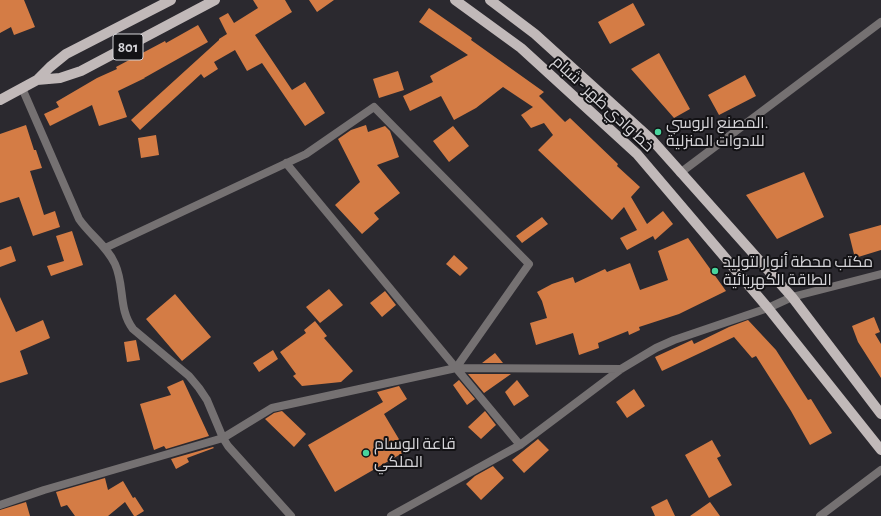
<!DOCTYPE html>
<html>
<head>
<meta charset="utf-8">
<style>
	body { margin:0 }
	canvas { display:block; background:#2b292f }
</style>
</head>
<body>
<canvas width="881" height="516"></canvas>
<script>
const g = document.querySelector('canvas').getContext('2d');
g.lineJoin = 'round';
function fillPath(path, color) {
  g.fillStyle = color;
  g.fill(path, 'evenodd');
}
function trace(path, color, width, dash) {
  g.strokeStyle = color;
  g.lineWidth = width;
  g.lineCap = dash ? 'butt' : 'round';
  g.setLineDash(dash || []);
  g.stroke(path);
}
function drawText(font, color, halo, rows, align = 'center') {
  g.font = font + ' "Alegreya Sans",Cairo,sans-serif';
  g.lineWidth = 4;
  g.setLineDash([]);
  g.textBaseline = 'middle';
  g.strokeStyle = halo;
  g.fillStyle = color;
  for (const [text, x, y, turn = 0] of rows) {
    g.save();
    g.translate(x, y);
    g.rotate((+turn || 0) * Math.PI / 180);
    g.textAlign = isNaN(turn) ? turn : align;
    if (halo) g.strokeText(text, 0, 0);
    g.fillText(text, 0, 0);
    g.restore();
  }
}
const building = new Path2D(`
	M0 0H24L35 27 14 35 11 27 0 33Z
	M253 0H285L292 12 255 35 292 90 305 82 325 113 305 126 262 63 247 71 235 50 214 62 218 69 204 78 201 74 140 130 131 120 219 40V39L227 34 219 18 228 13 234 23 258 8Z
	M309 0H334L317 12Z
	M633 3 645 25 610 44 598 22Z
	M429 8 472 38 471 40 544 92 539 96 565 122 570 118 618 164 617 166 640 187 631 197 647 224 663 211 673 224 655 240 653 236 627 250 620 238 637 230 624 207 612 220 538 150 553 135 544 123 531 128 521 115 533 107 503 87 476 108 454 120 441 96 410 111 403 96 433 82 430 76 468 55 419 22Z
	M198 25 208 42 144 78H145L118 91 127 117 99 126 92 105 50 126 44 114 59 107 56 102 97 78 117 69 116 67 165 41 166 43Z
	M659 53 690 109 674 118 631 69Z
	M398 71 404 90 379 98 373 79Z
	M745 75 756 96 719 115 708 95Z
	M26 125 34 150H36L42 168 30 171 44 215 55 211 60 227 33 236 19 197 0 203V134Z
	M366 125 368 132 385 126 390 131 399 157 377 165 400 193 374 213 379 219 362 234 335 205 360 182 338 139 351 130Z
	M453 126 469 146 449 162 433 141Z
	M156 135 159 155 141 158 138 138Z
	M804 172 824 217 777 239 746 195Z
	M542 217 548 224 522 243 516 236Z
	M881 225V250L855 258 849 234Z
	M72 231 83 265 51 276 47 266 64 261 56 236Z
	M688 238 726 291 679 314 639 327 640 330 629 335 628 331 598 343 599 348 579 355 573 333 536 345 530 323 547 318 542 301 537 292 552 284 573 277 575 283 605 269 607 272 630 263 640 290 668 280 658 251Z
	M11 246 16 261 0 267V250Z
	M454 255 468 268 460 276 446 264Z
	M329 289 343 305 320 323 306 307Z
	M385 291 396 305 382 317 370 303Z
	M175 294 211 337 182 361 146 319Z
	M0 297 16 332 43 320 50 338 20 351 28 374 0 383Z
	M874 317 880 332 875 334 881 344V378L858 342 852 326Z
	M748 320 776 350 808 400 811 399 832 433 810 445 791 411 756 356 752 358 734 337 662 371 655 357 692 340 694 344 729 327Z
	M315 321 327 336 324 338 353 371 341 382 302 386 293 376 296 374 280 352 306 333 304 330Z
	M136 340 140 360 127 362 124 342Z
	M273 350 278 359 259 372 253 363Z
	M495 353 503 363H482Z
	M468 374H511L484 393Z
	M183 380 209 436 166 449 164 446 154 450 140 404 171 395 167 387Z
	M459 380 475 399 467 405 453 385Z
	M517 380 529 396 514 406 505 392Z
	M399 386 407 399 384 414 406 451 335 492 308 445 383 402 377 392Z
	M634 389 645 406 627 418 616 402Z
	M282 411 306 434 294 447 265 419 274 413Z
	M485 411 496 425 481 439 468 427Z
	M538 439 549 450 524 473 512 460Z
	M712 440 721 456 717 458 732 485 709 498 685 455Z
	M213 447 214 448 187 458 189 462 176 469 171 459Z
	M493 466 504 478 481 500 466 484 475 476Z
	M105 478 108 490 123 481 133 498 135 497 144 511 136 516H134L125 502 108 516H75L67 505 61 507 56 492Z
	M667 499 675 516H655L651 507Z
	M26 502 30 516H0V510Z
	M710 502 720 516H690Z`);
const minor = new Path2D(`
	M22 88 79 219C90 235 107 246 115 264 125 286 118 309 133 329L189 376 199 388 207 400 223 438 228 446 291 516
	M286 163 456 368
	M680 173 881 22
	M105 248 306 154 374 107 529 264 456 368
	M456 368 621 369
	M0 505 44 490 223 438 272 408 456 368 520 445
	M391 516 520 445 621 369 656 348 674 340 768 308 792 297 881 274
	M820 516 881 470`);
const primary = new Path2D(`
	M455 0 521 48 637 154 768 308 881 450
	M490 0 535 34 652 140 792 297 881 414
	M37 80 60 78 81 71 215 0
	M0 100 37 80 50 67 66 54 171 0`);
const markers = [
	[658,132,4,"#49d49c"],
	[715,271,4,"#49d49c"],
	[366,453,4,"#49d49c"]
];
const shields = [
	[128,47,30]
];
const shieldNames = [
	["801",128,47]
];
const streetNames = [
	["خط وادي ظهر - شبام",603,104,43]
];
const poiNames = [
	["المصنع الروسي.",666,123],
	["للادوات المنزلية",666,141],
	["مكتب محطة أنوار لتوليد",723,262],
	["الطاقة الكهربائية",723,280],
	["قاعة الوسام",374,444],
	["الملكي",374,462]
];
fillPath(building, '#d47c45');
trace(minor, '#757172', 8);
trace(primary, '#c1b9b9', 10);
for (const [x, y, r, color] of markers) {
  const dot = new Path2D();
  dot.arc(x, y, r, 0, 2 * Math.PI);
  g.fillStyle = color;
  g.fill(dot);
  trace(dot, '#131215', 1.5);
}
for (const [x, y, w] of shields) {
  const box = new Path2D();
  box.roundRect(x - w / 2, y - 13, w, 26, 3);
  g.fillStyle = '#131215';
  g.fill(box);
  trace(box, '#d5d4d8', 1);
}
drawText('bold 15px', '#d5d4d8', null, shieldNames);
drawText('16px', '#d5d4d8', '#131215', streetNames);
drawText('16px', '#d5d4d8', '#131215', poiNames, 'left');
</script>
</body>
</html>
